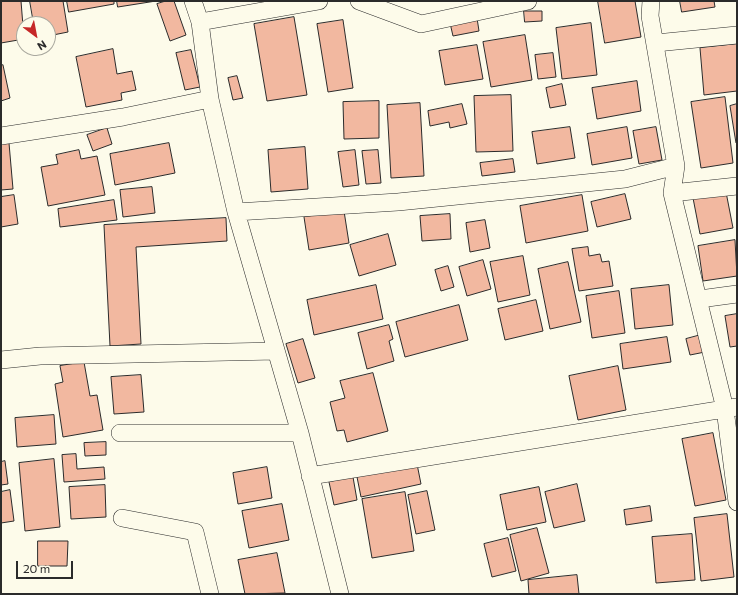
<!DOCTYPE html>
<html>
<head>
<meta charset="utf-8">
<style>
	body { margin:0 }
	#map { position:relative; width:738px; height:595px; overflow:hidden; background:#fdfbea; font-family:Commissioner,sans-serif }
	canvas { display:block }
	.frame { position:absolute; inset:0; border:2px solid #2b2b2b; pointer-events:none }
	.north { position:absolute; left:16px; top:16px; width:40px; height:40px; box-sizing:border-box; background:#fdfbea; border:1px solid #a9a89e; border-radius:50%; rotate:148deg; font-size:11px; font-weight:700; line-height:16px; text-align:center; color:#2b2b2b }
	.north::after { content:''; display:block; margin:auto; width:14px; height:18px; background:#c62828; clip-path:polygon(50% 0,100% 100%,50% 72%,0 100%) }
	.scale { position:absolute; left:16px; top:561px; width:57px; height:18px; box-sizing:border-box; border:2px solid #2b2b2b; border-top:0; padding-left:5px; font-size:12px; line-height:14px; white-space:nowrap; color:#2b2b2b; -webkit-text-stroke:3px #fdfbea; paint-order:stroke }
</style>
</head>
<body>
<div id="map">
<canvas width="738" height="595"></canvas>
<div class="frame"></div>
<div class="north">N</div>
<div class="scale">20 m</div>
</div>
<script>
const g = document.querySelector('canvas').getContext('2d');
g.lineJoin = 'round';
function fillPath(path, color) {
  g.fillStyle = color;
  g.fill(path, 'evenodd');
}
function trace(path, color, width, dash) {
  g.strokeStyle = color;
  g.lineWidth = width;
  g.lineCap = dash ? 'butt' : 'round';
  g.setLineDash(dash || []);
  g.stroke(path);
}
const building = new Path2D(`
	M1 1H21L24 39 1 43Z
	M30 1H63L68 32 48 36V24H34Z
	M67 1H114V4L69 12Z
	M117 1H156L118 7Z
	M166 1H174L186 35 170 41 157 4Z
	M598 1H635L641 37 605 43Z
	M680 1H714L715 7 682 12Z
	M524 11H542V21L525 22Z
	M294 17 307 95 267 101 254 24Z
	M477 18 479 31 453 36 450 23Z
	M343 20 353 88 328 92 317 24Z
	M591 23 597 75 562 79 556 28Z
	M525 35 532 80 491 87 483 42Z
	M737 44V91L704 95 700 48Z
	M477 45 483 79 445 85 439 51Z
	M113 49 117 74 132 71 136 90 121 93 122 100 86 107 76 57Z
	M191 50 200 87 185 90 176 53Z
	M553 53 556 77 538 79 535 55Z
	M3 65 10 98 1 101V66Z
	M237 76 243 98 233 100 228 78Z
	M637 81 641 111 597 119 592 88Z
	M562 84 566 105 550 108 546 88Z
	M511 95 513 151 476 152 474 96Z
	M725 97 733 163 701 168 691 102Z
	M379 101V138L344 139 343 102Z
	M420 103 424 176 391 178 387 105Z
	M462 104 467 124 450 128 449 122 430 126 428 111Z
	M737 104V143H736L730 106Z
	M570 127 575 158 537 164 532 132Z
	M627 127 632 158 592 165 587 134Z
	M656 127 662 160 639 164 633 131Z
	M107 128 112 144 93 151 87 135Z
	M9 143 13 189 1 190V144Z
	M169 143 175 173 115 185 110 154Z
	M305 147 308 189 271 192 268 150Z
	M79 150 81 159 97 156 105 195 48 206 41 167 58 164 56 155Z
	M355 150 359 185 343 187 338 152Z
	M378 150 381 183 366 184 362 151Z
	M513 159 515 172 482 176 480 163Z
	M152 187 155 213 123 217 120 190Z
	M726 192 733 228 700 234 693 198Z
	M625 194 631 219 597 227 591 202Z
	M14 195 18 224 1 227V197Z
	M582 195 588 231 526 243 520 206Z
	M114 200 117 220 60 227 58 209Z
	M344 211 349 243 309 250 304 217Z
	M450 214 451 239 422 241 420 216Z
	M226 218 227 241 136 247 141 344 110 346 104 225Z
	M485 220 490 248 470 252 466 223Z
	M388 234 396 265 359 276 350 245Z
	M735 240 737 276 703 281 698 246Z
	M588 247 589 256 600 254 602 262 609 261 613 286 579 291 572 249Z
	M523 256 530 295 498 302 490 262Z
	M483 260 491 289 467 296 459 267Z
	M568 262 581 322 550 329 538 269Z
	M448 266 454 287 441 291 435 270Z
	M376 285 383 319 314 335 307 300Z
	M669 285 673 325 635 329 631 289Z
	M619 291 625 333 592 338 586 296Z
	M536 300 543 331 505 340 498 309Z
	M459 305 468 340 405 357 396 322Z
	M737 314V346L730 347 725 316Z
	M389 325 393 339 389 341 394 361 367 369 358 333Z
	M701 335 705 352 690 355 686 339Z
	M667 337 671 362 623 369 620 344Z
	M303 339 315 378 298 383 286 344Z
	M84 362 90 396 97 395 103 430 63 437 55 384 63 382 60 366Z
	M618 366 626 410 578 420 569 376Z
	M373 373 388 431 347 442 344 430 337 431 330 402 345 398 340 381Z
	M141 375 144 412 114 414 111 377Z
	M54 415 56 444 17 447 15 418Z
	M713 433 726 500 695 506 682 439Z
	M106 442V455L85 456 84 443Z
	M76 454 77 469 104 467 105 479 64 482 62 455Z
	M54 459 60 527 25 531 19 463Z
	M5 461 8 484 1 485V462Z
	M417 464 421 484 361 497 357 477Z
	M267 467 272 498 238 504 233 473Z
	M353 477 357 500 334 505 329 482Z
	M577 484 585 521 554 528 545 492Z
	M105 485 106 517 71 519 69 487Z
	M539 487 546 522 507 530 500 495Z
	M10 490 14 521 1 523V492Z
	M427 491 435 530 416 534 408 495Z
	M405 492 414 551 372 558 362 499Z
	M282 504 289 540 249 548 242 511Z
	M650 506 652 521 626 525 624 510Z
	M727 514 734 577 701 581 694 518Z
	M537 528 549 573 521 581 510 535Z
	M692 534 695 580 656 583 652 537Z
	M508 538 516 571 492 577 484 544Z
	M38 541H68L67 566H38Z
	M277 553 285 593 245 594 238 560Z
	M577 575 579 594H529L528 580Z`);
const street = new Path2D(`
	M193 1 200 22 210 99 236 212 300 433 340 594
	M359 1 421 24 528 1
	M651 1 650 16 676 166 672 193 725 409 737 502
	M200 22 319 1
	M656 43 737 35
	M1 136 123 117 210 99
	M672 193 737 186
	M236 212 398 202 625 179 676 166
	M700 299 737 294
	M1 360 40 356 276 351
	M120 433H300
	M310 476 737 407
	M122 518 195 532 210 594`);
fillPath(building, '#f2b8a0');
trace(building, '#2b2b2b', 1);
trace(street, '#2b2b2b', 18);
trace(street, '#fdfbea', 17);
</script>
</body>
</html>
